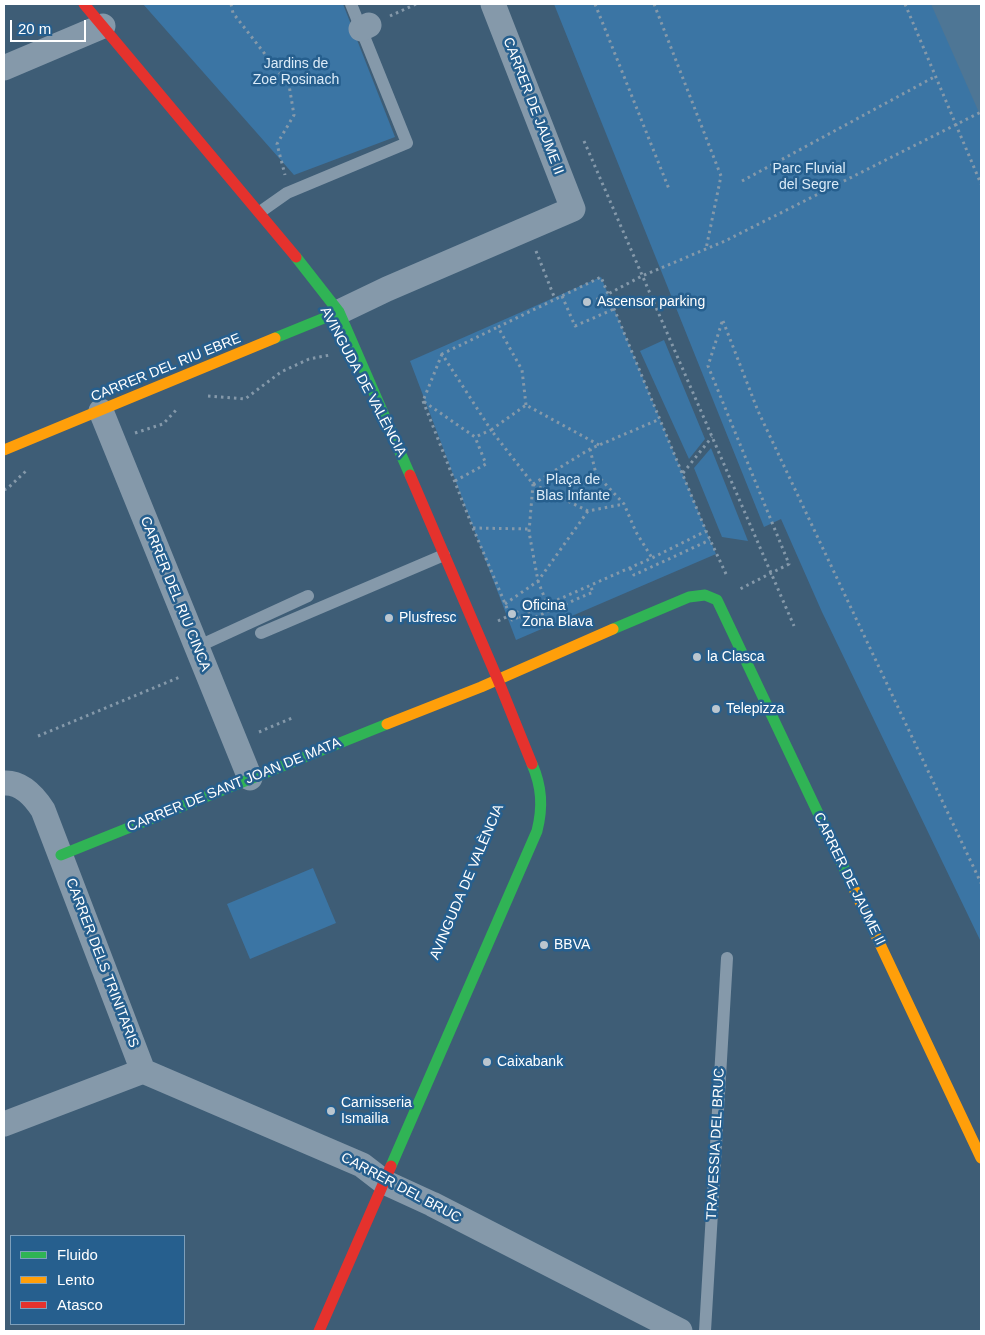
<!DOCTYPE html>
<html>
<head>
<meta charset="utf-8">
<style>
	body { margin:0 }
	#map { position:relative; width:985px; height:1335px; overflow:hidden; background:#3e5d76; font-family:Arial,sans-serif }
	canvas { display:block }
	.frame { position:absolute; inset:0; border:5px solid #fff; pointer-events:none }
	.legend { position:absolute; left:10px; top:1235px; width:175px; height:90px; box-sizing:border-box; background:#265f8e; border:1px solid #7d9fbb; margin:0; padding:6px 9px; list-style:none; font-size:15px; color:#fff }
	.legend li { display:flex; align-items:center; gap:10px; height:25px }
	.legend b { width:25px; border:1px solid #7d9fbb }
	.scale { position:absolute; left:10px; top:20px; width:76px; height:22px; box-sizing:border-box; border:2px solid #fff; border-top:0; padding-left:6px; font-size:15px; line-height:18px; white-space:nowrap; color:#fff; -webkit-text-stroke:4px #265f8e; paint-order:stroke }
</style>
</head>
<body>
<div id="map">
<canvas width="985" height="1335"></canvas>
<div class="frame"></div>
<ul class="legend">
<li><b style="height:6px;background:#30b455"></b>Fluido</li>
<li><b style="height:6px;background:#ff9f0a"></b>Lento</li>
<li><b style="height:6px;background:#e5322d"></b>Atasco</li>
</ul>
<div class="scale">20 m</div>
</div>
<script>
const g = document.querySelector('canvas').getContext('2d');
g.lineJoin = 'round';
function fillPath(path, color) {
  g.fillStyle = color;
  g.fill(path, 'evenodd');
}
function trace(path, color, width, dash) {
  g.strokeStyle = color;
  g.lineWidth = width;
  g.lineCap = dash ? 'butt' : 'round';
  g.setLineDash(dash || []);
  g.stroke(path);
}
function drawText(font, color, halo, rows, align = 'center') {
  g.font = font + ' Arial,sans-serif';
  g.lineWidth = 5;
  g.setLineDash([]);
  g.textBaseline = 'middle';
  g.strokeStyle = halo;
  g.fillStyle = color;
  for (const [text, x, y, turn = 0] of rows) {
    g.save();
    g.translate(x, y);
    g.rotate((+turn || 0) * Math.PI / 180);
    g.textAlign = isNaN(turn) ? turn : align;
    if (halo) g.strokeText(text, 0, 0);
    g.fillText(text, 0, 0);
    g.restore();
  }
}
const green = new Path2D(`
	M143 4H343L395 137 294 175Z
	M554 4H981V942L822 612 781 519 764 527Z
	M601 277 716 554 516 640 410 361Z
	M664 340 705 439 689 459 640 351Z
	M711 448 748 541 722 537 694 468Z
	M313 868 336 923 250 959 227 904Z`);
const water = new Path2D(`
	M931 4H981V117Z`);
const path = new Path2D(`
	M231 4 233 13 289 85 294 115 277 144 285 175
	M595 4 669 189
	M654 4 721 176 706 249
	M905 4 981 184
	M390 16 416 4
	M584 141 794 626
	M742 181 936 76
	M536 251 555 299
	M562 296 575 326 614 309
	M723 321 758 411 981 883
	M722 322 708 366 789 564 740 589
	M442 354 423 401 475 437 491 430 442 354 498 327
	M208 396 245 399 281 372 309 359 330 355
	M423 401 473 528 512 620 652 558 706 531
	M526 405 522 370 498 327 601 277 608 294 595 300
	M135 433 163 424 178 408
	M599 445 526 405 491 430 533 484 588 511 624 504
	M590 449 596 474 624 504 636 532 652 558
	M683 473 712 437
	M455 481 486 464 475 437
	M533 484 590 449 660 419
	M533 484 529 532 538 581 547 604
	M4 490 8 488 26 471
	M473 528 529 529
	M630 568 634 575 710 540
	M726 574 706 531 608 294 642 276 725 241 981 112
	M505 604 538 581 588 511
	M498 621 517 612 524 622 593 592 590 585
	M259 732 292 718
	M38 736 180 677`);
const lane = new Path2D(`
	M260 212 287 193 407 143 351 4
	M261 633 444 555
	M197 647 308 596
	M705 1331 727 958`);
const street = new Path2D(`
	M361 29 369 25
	M4 68 103 26
	M339 312 387 289 573 209 493 4
	M101 411 250 778
	M4 783C21 782 34 796 43 810L143 1071
	M4 1124 143 1071 362 1165 384 1182 432 1204 680 1331`);
const fast = new Path2D(`
	M296 257 339 312 410 475
	M275 338 339 312
	M613 629 689 597 705 595 717 600 854 889
	M61 855 387 724
	M391 1166 537 831C543 807 542 787 532 764`);
const slow = new Path2D(`
	M4 450 275 338
	M387 724 481 687 613 629
	M854 889 981 1158`);
const jam = new Path2D(`
	M84 4 296 257
	M410 475 498 680 532 764
	M319 1331 391 1166`);
const markers = [
	[587,302,5,"#bbc6cf"],
	[512,614,5,"#bbc6cf"],
	[389,618,5,"#bbc6cf"],
	[697,657,5,"#bbc6cf"],
	[716,709,5,"#bbc6cf"],
	[544,945,5,"#bbc6cf"],
	[487,1062,5,"#bbc6cf"],
	[331,1111,5,"#bbc6cf"]
];
const parkNames = [
	["Jardins de",296,64],
	["Zoe Rosinach",296,80],
	["Parc Fluvial",809,169],
	["del Segre",809,185],
	["Plaça de",573,480],
	["Blas Infante",573,496]
];
const streetNames = [
	["CARRER DE JAUME II",533,106,69],
	["CARRER DEL RIU EBRE",166,368,-22],
	["AVINGUDA DE VALÈNCIA",363,382,62],
	["CARRER DEL RIU CINCA",175,594,68],
	["CARRER DE SANT JOAN DE MATA",234,785,-22],
	["CARRER DE JAUME II",849,879,64],
	["AVINGUDA DE VALÈNCIA",467,882,-67],
	["CARRER DELS TRINITARIS",102,963,69],
	["TRAVESSIA DEL BRUC",716,1144,-87],
	["CARRER DEL BRUC",401,1188,28]
];
const poiNames = [
	["Ascensor parking",597,302],
	["Oficina",522,606],
	["Zona Blava",522,622],
	["Plusfresc",399,618],
	["la Clasca",707,657],
	["Telepizza",726,709],
	["BBVA",554,945],
	["Caixabank",497,1062],
	["Carnisseria",341,1103],
	["Ismailia",341,1119]
];
fillPath(green, '#3b75a4');
fillPath(water, '#4e7695');
trace(path, '#8599aa', 3, [2.5, 4]);
trace(lane, '#8599aa', 12);
trace(street, '#8599aa', 25);
trace(fast, '#30b455', 11);
trace(slow, '#ff9f0a', 11);
trace(jam, '#e5322d', 11);
for (const [x, y, r, color] of markers) {
  const dot = new Path2D();
  dot.arc(x, y, r, 0, 2 * Math.PI);
  g.fillStyle = color;
  g.fill(dot);
  trace(dot, '#265f8e', 2);
}
drawText('14px', '#dbebf8', '#265f8e', parkNames);
drawText('14px', '#fff', '#265f8e', streetNames);
drawText('14px', '#fff', '#265f8e', poiNames, 'left');
</script>
</body>
</html>
